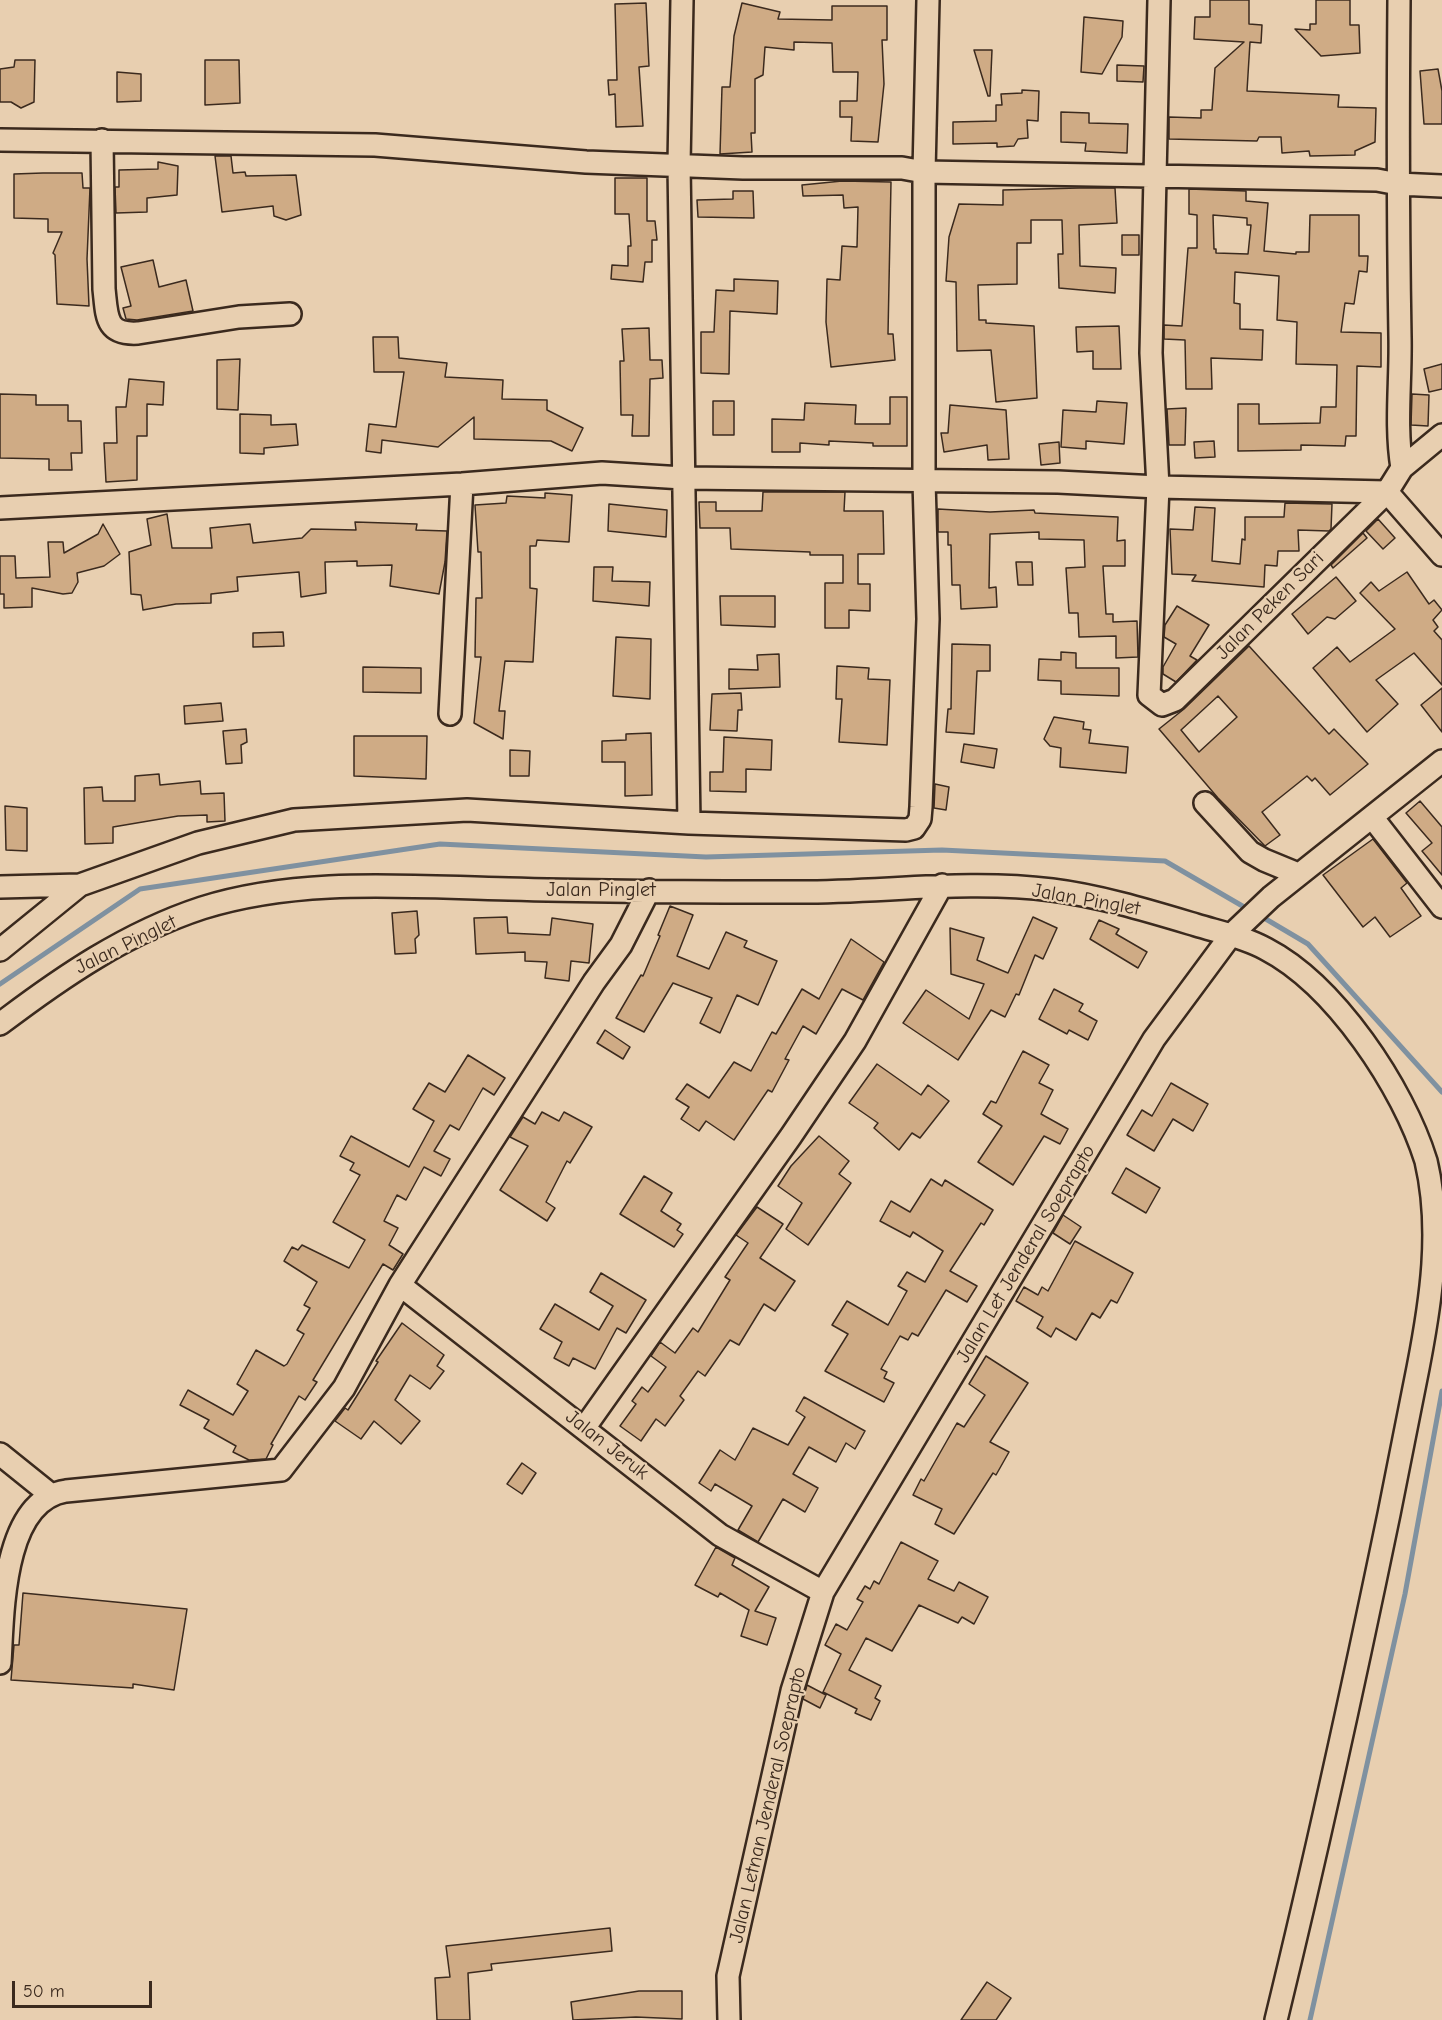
<!DOCTYPE html>
<html>
<head>
<meta charset="utf-8">
<style>
	body { margin:0 }
	#map { position:relative; width:1442px; height:2020px; overflow:hidden; background:#e8cfb0; font-family:"Comic Neue",sans-serif }
	canvas { display:block }
	.scale { position:absolute; left:12px; top:1981px; width:140px; height:27px; box-sizing:border-box; border:3px solid #3b2a1e; border-top:0; padding-left:8px; font-size:18px; line-height:21px; white-space:nowrap; color:#3b2a1e; -webkit-text-stroke:4px #e8cfb0; paint-order:stroke }
</style>
</head>
<body>
<div id="map">
<canvas width="1442" height="2020"></canvas>
<div class="scale">50 m</div>
</div>
<script>
const g = document.querySelector('canvas').getContext('2d');
g.lineJoin = 'round';
function trace(path, color, width, dash) {
  g.strokeStyle = color;
  g.lineWidth = width;
  g.lineCap = dash ? 'butt' : 'round';
  g.setLineDash(dash || []);
  g.stroke(path);
}
function fillPath(path, color) {
  g.fillStyle = color;
  g.fill(path, 'evenodd');
}
function drawText(font, color, halo, rows, align = 'center') {
  g.font = font + ' "Comic Neue",sans-serif';
  g.lineWidth = 4.5;
  g.setLineDash([]);
  g.textBaseline = 'middle';
  g.strokeStyle = halo;
  g.fillStyle = color;
  for (const [text, x, y, turn = 0] of rows) {
    g.save();
    g.translate(x, y);
    g.rotate((+turn || 0) * Math.PI / 180);
    g.textAlign = isNaN(turn) ? turn : align;
    if (halo) g.strokeText(text, 0, 0);
    g.fillText(text, 0, 0);
    g.restore();
  }
}
const stream = new Path2D(`
	M1259 915 1308 944 1442 1092
	M0 984 140 889 440 844 706 857 942 850 1165 861 1251 911
	M1310 2020 1405 1594 1442 1391`);
const building = new Path2D(`
	M1210 0H1249V24L1262 25 1261 43 1250 42 1247 91 1339 95 1338 107 1376 108 1375 142 1355 151V155L1310 156 1309 151 1282 153 1281 137H1259L1257 141 1169 139V117L1201 118V110H1212L1215 68 1244 42 1194 39 1195 17H1210Z
	M1316 0H1350V25H1359L1360 53 1321 56 1295 29 1310 30V24H1316Z
	M646 3 649 66 639 67 643 126 616 127 615 94 609 95 608 80H617L615 4Z
	M742 3 780 12 778 19 832 20V6H887V40H882L884 84 878 142 851 141 852 117H840V101H857L858 72H833L832 43 794 42V50L765 47 763 75 755 79V133H751L752 152 720 154 722 87H730L734 36Z
	M1084 17 1123 21 1122 37 1102 74 1081 72Z
	M974 50H992L990 96H988Z
	M15 60H35L34 102 21 108 11 102H0V69L14 67Z
	M205 60H239L240 103 205 105Z
	M1117 65 1144 66 1143 82 1117 81Z
	M1438 69 1442 91V124H1424L1420 71Z
	M117 72 141 74V101L117 102Z
	M1022 90 1039 91 1038 121 1027 120 1028 138 1018 139 1014 146 997 147V143L953 144V122L996 121V105H1002L1001 94 1022 93Z
	M1061 112 1089 113V123L1128 124 1127 153 1085 151 1086 143 1061 142Z
	M215 156H231L233 173 245 172 246 176 296 175 301 215 286 220 274 216 273 206 222 212Z
	M158 162 178 166 177 195 147 198V212L116 213 115 187H119V170L158 169Z
	M43 173H82L83 188H90L87 259 89 306 57 304 55 255 53 253 62 232H48V219L14 218V174Z
	M615 178H647V221H655L657 240H652V262H645L643 282 611 279 612 265 628 266V246H631L629 214H615Z
	M842 181 891 182 888 334H893L895 360 831 367 826 322 827 279 840 280 842 246 857 247 858 207 844 208 843 195 803 196 802 185Z
	M1079 188H1115L1117 223 1079 225 1080 266 1116 268 1115 293 1059 288 1058 254H1063L1062 220H1031V243H1017V284L978 285 979 320H986V323L1034 326 1037 398 996 402 991 350 957 351 956 282 946 281 949 237 959 204 1003 205V190Z
	M1189 189 1246 191V201L1268 203 1264 251 1296 254V252H1309L1310 215H1359V256H1368L1367 272 1359 271 1354 304 1345 303 1341 332 1381 333V367L1357 366 1356 436H1346L1345 446 1301 445V450L1238 451V404H1259V424L1320 423 1321 407H1336L1337 365 1296 364 1297 322 1277 320 1279 276 1235 272 1234 303 1240 304V329L1263 330 1262 360 1211 358 1212 389H1186L1185 340 1164 339V325L1182 326 1188 248H1197V215L1189 214ZM1213 215 1247 218V225H1251L1248 254 1216 253V249H1214Z
	M733 191H753L754 218 698 217 697 200 733 199Z
	M1122 235H1139V255H1122Z
	M153 260 159 287 186 280 193 311 137 320 126 319 123 308 131 306 121 267Z
	M734 279 778 281 777 314 730 311 729 374 701 373V332H714L716 290 734 291Z
	M1119 326 1121 369H1093V351L1077 352 1076 327Z
	M649 328 650 360H662L663 378 650 379 649 436H632L633 415H621L620 361H624L622 329Z
	M373 337H398L399 358 447 363 445 377 503 380 502 399 547 400V410L583 428 572 451 551 441 474 439V417L438 447 382 440 381 453 366 451 369 424 396 427 404 372H374Z
	M240 359 238 410 217 409V360Z
	M1442 364V389L1429 392 1424 369Z
	M129 379 164 382 163 405 147 404V436H137V480L106 482 104 443H117L116 407H126Z
	M0 394 36 395V405H68V421H81L82 453H71L72 470H49V459L0 458Z
	M1412 394 1429 395 1428 426 1411 425Z
	M890 397H907V446H873V443L829 441V445L800 443V452H772V419L804 420 805 403 856 405 855 424H890Z
	M713 401H734V435H713Z
	M1097 401 1127 403 1124 444 1086 441V449L1061 447 1063 410 1096 412Z
	M950 405 1006 410 1009 459 988 460 987 445 944 452 941 433H948Z
	M1186 408 1185 445H1169L1167 409Z
	M240 414 271 415V425L296 424 298 445 264 448V454L240 453Z
	M1214 441 1215 457 1195 458 1194 442Z
	M1059 442 1060 463 1041 465 1039 444Z
	M763 492H845L844 511H883L884 554H858V584H870V611L849 610V628H825V583H843V555H810V552L731 549 730 528H700L699 502H716V511H762Z
	M545 493 572 495 569 542 537 540 536 546H530V588L537 589 533 662 505 661 499 711H505L503 739 474 723 481 657H475L476 598H482L481 552H478L475 505 506 503 507 496 545 498Z
	M1285 503 1332 504 1331 529 1329 531 1298 530 1299 551H1278L1277 566 1265 565 1264 587 1192 581 1196 575 1172 574 1170 529 1193 530 1195 507 1215 508 1212 561 1240 564 1242 539 1245 540V517H1284Z
	M609 504 667 510 666 537 608 531Z
	M938 509 990 512 1034 510 1035 513 1118 517 1117 541 1125 540V566H1103L1106 614H1113V622L1137 621 1138 657 1116 658V636L1079 637 1078 613H1069L1066 568 1085 567 1084 540 1039 539V532L990 534 989 588 996 587 997 607 961 609 960 585H952L951 545H948V532H938Z
	M167 514 172 548H212L210 528 250 524 253 543 302 538 311 529 356 530 355 522 417 524 416 530 447 531 445 562 439 594 390 586 392 565 357 566V561L325 562 326 593 301 597 299 572 237 577 238 591 211 594V603L176 604 143 610 141 595 131 594 129 552 151 545 147 519Z
	M1378 519 1395 538 1383 549 1366 531Z
	M103 524 120 554 104 566 77 573 78 582 72 593 63 594 32 588V607L4 608V594H0V556H15L16 578 50 577 48 542H63L64 553 98 534Z
	M1363 533 1367 538 1333 568 1331 565Z
	M1016 562H1032L1033 585H1018Z
	M594 567H613L612 581 650 582 649 606 593 601Z
	M1407 572 1429 604 1434 600 1442 610 1433 620 1438 627 1434 631 1442 640V685L1414 653 1376 680 1398 704 1367 732 1313 668 1337 647 1350 662 1395 629 1360 593 1371 582 1379 591Z
	M1336 577 1356 601 1335 619 1327 617 1308 634 1292 614Z
	M720 596H775V627L721 625Z
	M1177 606 1209 625 1190 656 1197 660 1176 682 1163 674V667L1176 644 1164 637 1165 625Z
	M283 632 284 646 253 647V633Z
	M616 637 651 639 650 699 613 696Z
	M952 644 990 645V671H977L974 734 946 732 948 709H951Z
	M1249 646 1329 734 1334 729 1368 764 1330 795 1315 778 1312 781 1307 776 1262 812 1280 835 1265 846 1218 798 1159 729 1184 709ZM1218 696 1237 717 1199 752 1181 730Z
	M1061 652 1076 653V668H1119V696L1061 694V681L1038 680 1039 659 1061 660Z
	M779 654 780 687 729 689V669L758 670 757 655Z
	M837 666 869 668 868 679 890 680 887 745 839 742 842 699H836Z
	M363 667 421 668V693L363 692Z
	M1442 688V732L1421 705Z
	M741 693 742 710H738L737 731 710 730 712 694Z
	M221 703 223 721 185 724 184 706Z
	M1054 717 1084 722 1083 729 1091 730 1089 743 1128 747 1126 773 1060 767 1061 748 1050 746 1044 739Z
	M246 729 247 742 241 745 242 763 226 764 223 731Z
	M651 733 652 795 625 796V762H602V741L626 740V734Z
	M354 736H427L426 779 354 776Z
	M724 737 772 740 771 770 746 769V792L710 791V772H723Z
	M964 744 997 749 994 768 961 762Z
	M510 750 530 751 529 776H510Z
	M159 774 160 785 200 781 201 794 224 793 225 821 207 822V815L178 816 113 827V843L85 844 84 788 102 787 103 801H135V776Z
	M935 784 949 787 946 810 934 808Z
	M1420 801 1442 827V875L1422 851 1432 843 1406 813Z
	M5 806 27 808V851L6 850Z
	M1373 839 1407 883 1401 888 1421 916 1390 937 1375 917 1363 927 1323 875Z
	M670 906 693 915 677 956 709 969 726 932 747 941 744 947 777 961 758 1005 737 995 720 1033 700 1023 712 998 673 983 644 1032 616 1018 641 975 643 976 660 936 658 935Z
	M417 911 419 935 415 939 416 953 395 954 392 913Z
	M507 917 508 933 550 935 552 918 593 924 589 963 571 961 569 981 545 978 547 962 525 961V952L476 954 474 918Z
	M1033 917 1057 928 1043 959 1035 955 1019 995 1016 994 1005 1017 991 1010 958 1060 903 1023 926 990 969 1019 984 984 951 974 950 928 984 938 977 960 1008 973Z
	M1099 920 1119 929 1116 934 1147 952 1138 968 1090 939Z
	M851 939 884 962 863 1000 842 989 816 1034 803 1026 785 1059 789 1060 772 1092 768 1090 734 1140 706 1121 699 1131 681 1119 689 1107 676 1099 687 1084 709 1098 734 1062 751 1071 772 1032 776 1034 802 989 819 999Z
	M1054 989 1083 1004 1079 1011 1097 1021 1088 1040 1069 1030 1067 1034 1039 1019Z
	M605 1030 630 1047 623 1059 597 1043Z
	M1023 1051 1049 1065 1039 1083 1053 1090 1041 1114 1068 1129 1060 1144 1044 1136 1013 1185 978 1162 1002 1126 983 1114 991 1101 996 1103Z
	M468 1055 505 1078 494 1095 483 1088 459 1130 450 1125 434 1151 450 1159 441 1176 424 1167 406 1200 397 1195 384 1221 398 1228 389 1245 403 1254 393 1270 383 1264 313 1380 317 1382 305 1400 299 1396 271 1444 273 1445 266 1459 249 1460 233 1452 236 1446 204 1428 209 1420 180 1405 188 1390 233 1415 248 1391 237 1384 256 1350 284 1366 287 1364 304 1334 297 1330 310 1308 304 1305 317 1282 284 1261 292 1247 298 1250 302 1245 349 1268 365 1240 333 1222 360 1175 350 1170 354 1163 340 1156 351 1136 409 1167 434 1121 413 1109 429 1083 445 1092Z
	M877 1064 921 1095 928 1085 949 1101 920 1138 912 1133 899 1150 874 1128 878 1123 849 1103Z
	M1171 1083 1208 1104 1193 1131 1173 1119 1154 1151 1127 1135 1142 1110 1152 1116Z
	M542 1112 559 1121 564 1112 592 1127 570 1163 567 1161 546 1202 555 1208 547 1221 500 1190 528 1146 510 1137 523 1117 535 1124Z
	M819 1136 849 1161 839 1174 851 1183 808 1245 786 1229 802 1203 778 1186 791 1166Z
	M1126 1168 1160 1188 1146 1213 1112 1193Z
	M644 1176 672 1193 661 1211 681 1224 677 1230 683 1234 674 1247 620 1214Z
	M931 1179 942 1186 945 1180 993 1210 984 1225 981 1223 950 1271 977 1286 967 1302 946 1290 918 1336 912 1333 908 1340 900 1336 881 1369 887 1372 884 1378 894 1383 884 1402 825 1371 848 1334 832 1325 847 1301 888 1325 907 1291 898 1286 907 1272 925 1282 943 1251 913 1232 910 1237 880 1221 891 1201 910 1212Z
	M757 1207 783 1224 760 1258 795 1281 775 1311 764 1304 739 1345 730 1340 705 1376 698 1371 680 1396 684 1400 665 1426 656 1419 641 1441 620 1426 636 1404 632 1401 642 1387 648 1392 666 1367 651 1356 660 1342 675 1353 693 1328 698 1332 730 1280 725 1277 748 1243 736 1235Z
	M1063 1215 1081 1227 1070 1244 1053 1233Z
	M1075 1241 1133 1273 1117 1303 1111 1300 1100 1318 1092 1313 1076 1340 1056 1328 1051 1337 1037 1328 1043 1317 1016 1301 1024 1287 1038 1295 1042 1287 1048 1291Z
	M601 1273 646 1300 626 1333 617 1328 595 1369 573 1358 569 1366 554 1358 562 1342 540 1329 555 1304 599 1330 613 1306 590 1292Z
	M402 1323 444 1355 437 1366 444 1371 430 1389 410 1375 395 1400 420 1421 401 1444 374 1421 361 1439 335 1421 345 1408 348 1410 378 1362 376 1361Z
	M986 1356 1028 1383 990 1442 1009 1452 996 1475 993 1473 954 1534 935 1524 942 1509 913 1495 921 1479 924 1481 957 1423 964 1427 985 1395 969 1384Z
	M804 1397 865 1431 855 1449 846 1443 836 1462 809 1447 793 1474 818 1488 805 1512 783 1499 758 1542 738 1530 752 1506 715 1484 711 1491 699 1483 720 1450 735 1460 753 1428 788 1445 805 1417 796 1411Z
	M522 1463 536 1473 522 1494 507 1484Z
	M901 1542 938 1561 928 1579 954 1591 959 1582 988 1597 974 1624 962 1617 958 1623 919 1605 892 1651 866 1638 849 1670 881 1686 875 1698 880 1701 871 1720 855 1713 857 1709 823 1692 841 1654 825 1645 836 1624 847 1630 863 1602 857 1599 865 1586 870 1589 874 1581 879 1584Z
	M716 1547 735 1558 732 1565 769 1587 755 1611 776 1618 767 1645 741 1636 749 1610 720 1593 718 1597 695 1585Z
	M23 1593 187 1609 174 1690 133 1684V1688L11 1680 14 1645H19Z
	M807 1685 826 1695 820 1708 803 1699Z
	M610 1928 612 1951 491 1964 492 1970 468 1973 470 2020H437L435 1978 450 1977 446 1946Z
	M987 1982 1011 1998 996 2020H961Z
	M639 1991H682V2019L636 2017 573 2020 571 2002Z`);
const minor = new Path2D(`
	M682 0 679 165 689 823
	M1159 0 1151 353 1158 487 1149 695 1162 705 1175 700 1387 492 1402 468 1442 435
	M1399 0C1398 112 1398 224 1400 337 1401 381 1395 425 1402 468
	M0 140 375 145 586 162 743 168H902L924 172 1377 180 1398 184 1442 186
	M102 140 104 289C107 316 105 335 138 333L239 317 290 314
	M0 508 462 484 602 473 683 478 1058 482 1158 487 1387 492 1442 555
	M450 714 462 484
	M1205 803 1250 852 1264 860 1298 874
	M1372 817 1442 907
	M0 887 80 885
	M0 950 80 885 198 843 294 820 467 810 689 823 906 830 914 828 920 819 921 807 928 619 924 481V172L928 0
	M0 1024C62 977 126 933 202 908 301 877 407 887 509 889 603 892 698 892 793 892 879 893 965 879 1052 890 1100 896 1149 911 1196 925 1219 932 1244 937 1266 949 1335 985 1403 1087 1426 1161 1442 1229 1431 1301 1418 1368 1408 1417 1399 1465 1389 1514 1354 1683 1317 1852 1276 2020
	M400 1285 720 1535 823 1592
	M585 1427 791 1136 855 1041 942 885
	M0 1454 51 1495
	M0 1663C3 1614 2 1501 66 1491L281 1470 344 1388 400 1285 594 982 621 945 649 890
	M729 2020 728 1976 792 1691 823 1592 1154 1039 1231 935 1271 897 1442 761`);
const streetNames = [
	["Jalan Peken Sari",1270,606,-45],
	["Jalan Pinglet",601,890],
	["Jalan Pinglet",1086,900,10],
	["Jalan Pinglet",126,945,-26],
	["Jalan Let Jenderal Soeprapto",1026,1254,-59],
	["Jalan Jeruk",607,1445,38],
	["Jalan Letnan Jenderal Soeprapto",768,1805,-77]
];
trace(stream, '#7f91a0', 5);
fillPath(building, '#cfab85');
trace(building, '#3b2a1e', 1.5);
trace(minor, '#3b2a1e', 26);
trace(minor, '#e8cfb0', 21);
drawText('20px', '#3b2a1e', '#e8cfb0', streetNames);
</script>
</body>
</html>
